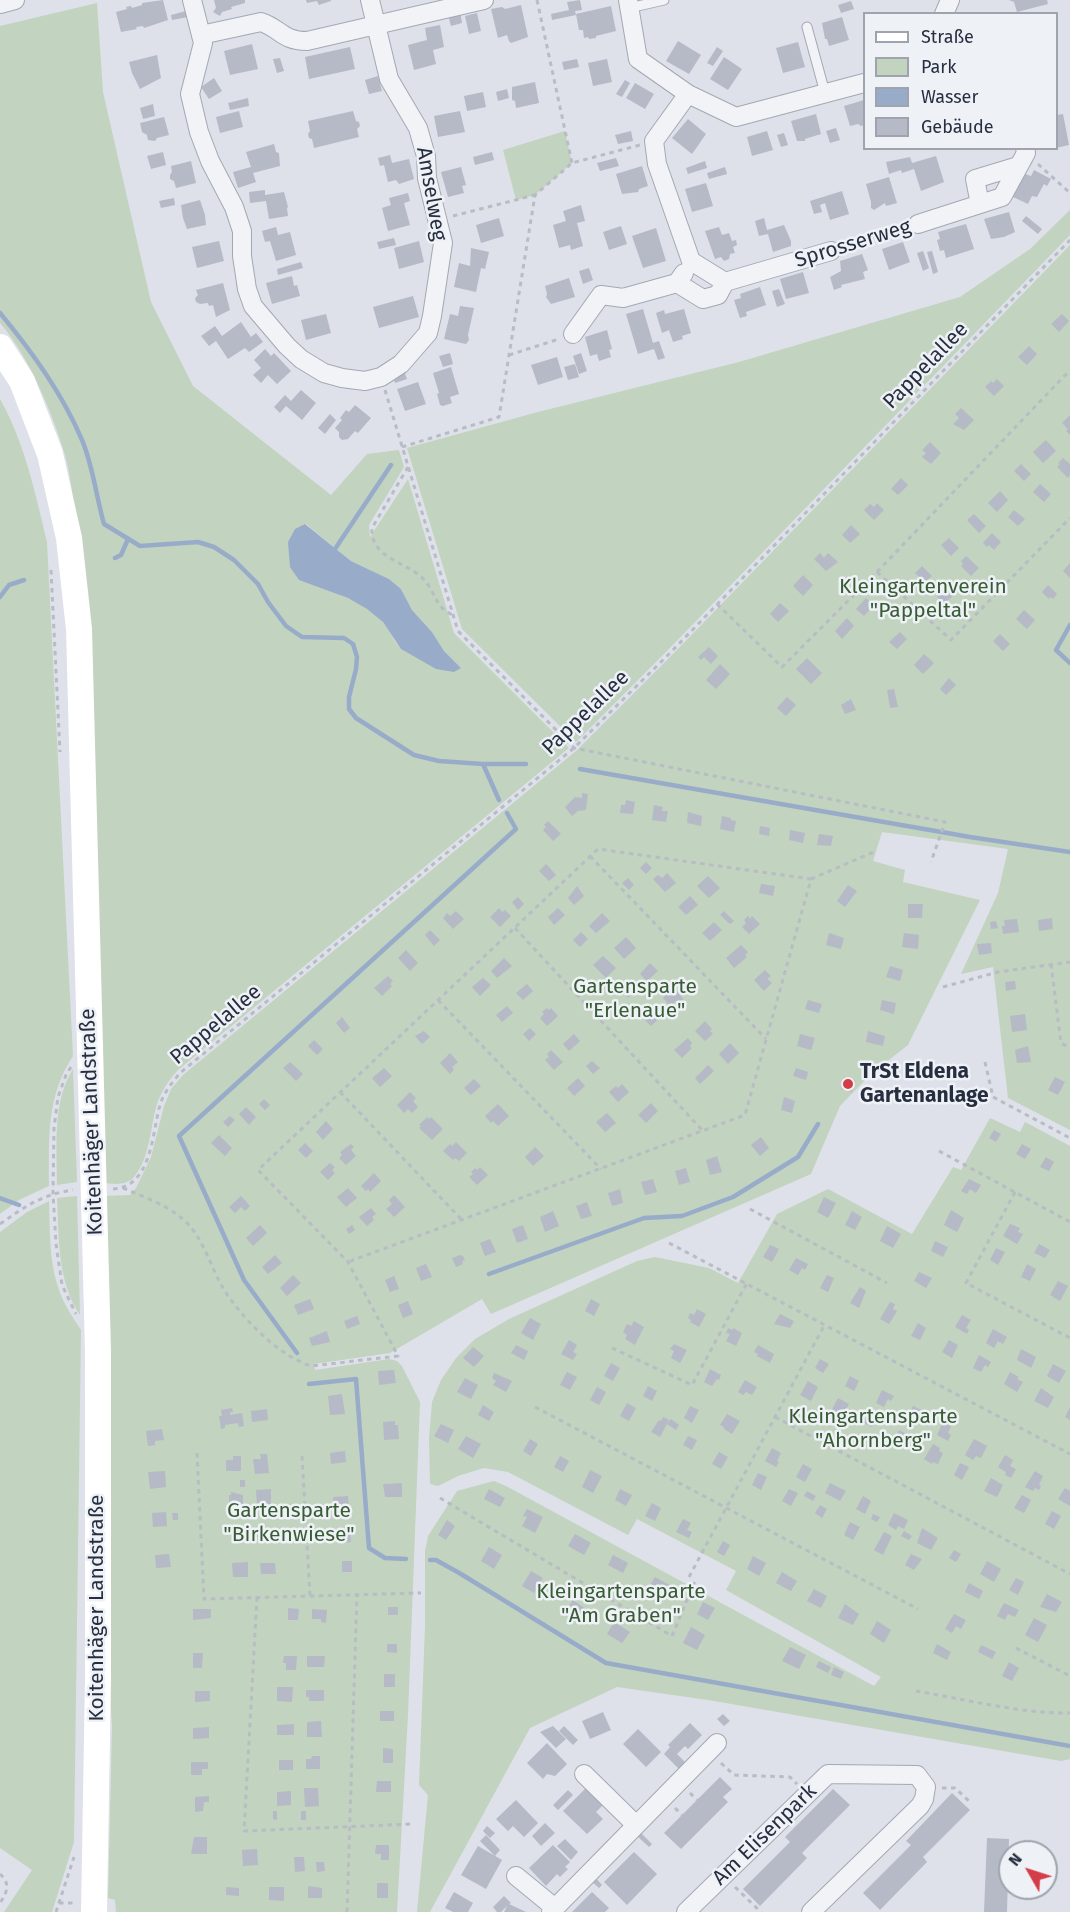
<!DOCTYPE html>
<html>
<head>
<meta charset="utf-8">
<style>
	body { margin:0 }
	#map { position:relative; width:1070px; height:1912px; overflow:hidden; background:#dee1e9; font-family:"Fira Sans",sans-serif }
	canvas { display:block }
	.legend { position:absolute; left:863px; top:12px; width:195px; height:138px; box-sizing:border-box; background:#eef1f6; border:2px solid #9ea3ad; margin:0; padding:8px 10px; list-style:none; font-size:18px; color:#272e40 }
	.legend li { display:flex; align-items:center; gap:12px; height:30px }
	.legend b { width:30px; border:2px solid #9ea3ad }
	.north { position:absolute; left:998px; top:1840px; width:60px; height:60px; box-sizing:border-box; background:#eef1f6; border:2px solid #9ea3ad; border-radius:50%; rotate:309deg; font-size:16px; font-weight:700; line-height:24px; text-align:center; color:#272e40 }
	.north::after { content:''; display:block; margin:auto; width:21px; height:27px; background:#d43d47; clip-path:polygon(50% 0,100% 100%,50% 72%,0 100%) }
</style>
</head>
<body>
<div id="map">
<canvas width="1070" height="1912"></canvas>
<ul class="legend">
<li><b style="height:8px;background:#fff"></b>Straße</li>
<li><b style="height:16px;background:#c2d3bf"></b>Park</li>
<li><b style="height:16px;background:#98acca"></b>Wasser</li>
<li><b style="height:16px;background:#b5bac6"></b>Gebäude</li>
</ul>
<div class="north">N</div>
</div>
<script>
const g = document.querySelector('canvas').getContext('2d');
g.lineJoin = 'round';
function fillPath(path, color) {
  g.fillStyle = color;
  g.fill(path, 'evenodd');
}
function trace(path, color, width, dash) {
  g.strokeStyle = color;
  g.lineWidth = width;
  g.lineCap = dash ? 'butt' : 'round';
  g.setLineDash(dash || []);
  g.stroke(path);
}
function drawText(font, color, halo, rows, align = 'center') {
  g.font = font + ' "Fira Sans",sans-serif';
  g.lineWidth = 5;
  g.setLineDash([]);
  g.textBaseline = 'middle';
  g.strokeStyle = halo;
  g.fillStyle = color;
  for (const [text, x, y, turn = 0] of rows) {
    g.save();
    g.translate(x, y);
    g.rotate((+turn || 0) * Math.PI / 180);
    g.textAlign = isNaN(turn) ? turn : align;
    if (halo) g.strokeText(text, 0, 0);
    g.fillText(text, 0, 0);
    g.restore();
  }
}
const green = new Path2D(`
	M97 3 103 92 151 302 193 386 331 495 367 454 399 450 404 467 369 525 370 537 408 479 454 633 569 748 178 1070C169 1080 163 1089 158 1101 150 1124 151 1157 134 1177 126 1186 114 1184 103 1183L77 523C73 501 71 477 65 455 53 414 28 355 0 323V26ZM306 524 351 561 389 579 401 589 412 610 432 632 444 651 461 668C441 663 420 661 403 650 394 644 390 629 382 621 359 599 328 589 299 580Z
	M565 131 572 163 535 195 516 200 503 150Z
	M1070 210V235L668 650 576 742 462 629 407 448 538 412 739 362 960 297 1030 249Z
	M1070 245V1130L1008 1098 993 967 961 974 998 893 1008 849 882 832 873 861 905 870 903 882 980 900 908 1045 872 1073 840 1106 811 1174 491 1314 482 1299 390 1353 314 1364 315 1370 389 1359 397 1361 402 1366 420 1402 408 1715 397 1912H116L115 1900 108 1898 112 1727 107 1638 104 1196 130 1195 136 1188 151 1157 164 1106 171 1089 183 1075 576 751 673 654Z
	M0 399C25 444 35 492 47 542L73 1056C46 1097 49 1139 49 1186L19 1200 0 1214Z
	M73 1069 77 1182 57 1185C57 1147 52 1102 73 1069Z
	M990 1118 1020 1132 1025 1122 1070 1146V1759L1061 1761 708 1700 617 1687 530 1728 430 1912H417L428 1795 419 1785 425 1627V1551L428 1536 457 1491 494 1481 506 1486 874 1686 881 1677 726 1590 736 1571 637 1519 628 1535 508 1472 484 1468 458 1476 438 1486 430 1484 429 1439 432 1402 441 1380 456 1358 475 1339 509 1319 637 1261 655 1257 709 1268 738 1283 777 1214 828 1189 912 1234 953 1167 961 1170Z
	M77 1196 80 1315C57 1281 59 1237 57 1198Z
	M49 1201C50 1229 49 1261 58 1287 63 1303 72 1316 81 1330L74 1842 52 1912H4L32 1870 0 1848V1232L27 1212Z`);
const water = new Path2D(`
	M305 524 351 561 389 579 401 589 412 610 432 632 444 651 461 668 454 672 436 669 401 649 383 622 367 609 348 598 299 580 290 567 288 542 295 529Z`);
const stream = new Path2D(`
	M0 313C32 352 62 393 82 440 93 466 96 496 104 524L140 546 198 542 214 547 234 560 258 584 268 602 286 626 302 637 344 638 353 644 357 657 356 669 349 697V709L356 718 414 755 439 761 483 764H526
	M335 549 391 465
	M115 558 121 555 128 539
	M0 597 9 585 24 580
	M1070 625 1056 650 1070 663
	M483 764 499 800
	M580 769 970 837 1070 852
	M0 1198 19 1205
	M489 1274 644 1218 682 1216 733 1197 798 1157 818 1124
	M297 1353 244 1280 179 1136 516 829 507 813
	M309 1384 356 1379 369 1548 385 1558 406 1559
	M430 1560H436L461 1574 606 1663 1070 1746`);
const building = new Path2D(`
	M163 0 168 20 144 28 143 26 136 27 137 29 121 32 116 12 127 9 126 7 131 6 132 8 142 5V3Z
	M214 0H245V3L231 7 232 9 222 12 220 16 213 12 216 8Z
	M306 0H331V1L319 5 317 1 307 3Z
	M580 0 582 10 575 11 576 15 552 20 551 14 569 10 567 2Z
	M1009 0H1047L1048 4 1017 12 1014 2Z
	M851 1 854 9 841 13 838 5Z
	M521 5 528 37 511 43 509 41 507 35 498 38 491 9 502 7 505 9Z
	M611 6 616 31 596 36V38L589 39 588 37 584 38 583 30H579L576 14Z
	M186 11 188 17 172 20 171 15Z
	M460 11 462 23 451 26 448 14Z
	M477 13 481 31 469 34 465 16Z
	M842 17 849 40 829 46 827 39H825L822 23Z
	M440 25 444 47 433 50 436 64 414 70 408 45 427 40 425 28Z
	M678 41 701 55 689 74 666 61Z
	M798 42 805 67 783 73 776 48Z
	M252 44 258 69 230 75 224 51Z
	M350 47 355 69 309 79 305 57Z
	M717 47 723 51 713 66 707 63Z
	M157 55 161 78 140 89 132 73 129 62Z
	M724 57 742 69 728 90 710 79Z
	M280 58 284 71 277 73 273 59Z
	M577 59 579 67 564 70 562 62Z
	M607 59 612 82 593 86 588 63Z
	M378 76 382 91 369 94 365 80Z
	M214 78 222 91 209 99 201 87Z
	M625 80 630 83 622 97 616 94Z
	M535 82 539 103 516 108 515 101 512 100V87Z
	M635 83 654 94 645 109 626 98Z
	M507 89 509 98 498 101 496 92Z
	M483 92 486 107 467 111 464 96Z
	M248 98 249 106 230 110 228 103Z
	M864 100V125L861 126 858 124 850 126 844 106Z
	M153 104 155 116 143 119 140 108Z
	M239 111 243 127 220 133 216 117Z
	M353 111 356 121 359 122 360 126 357 129 359 137 314 148 312 139 309 138 308 134 310 131 308 121Z
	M460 111 465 132 438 137 434 116Z
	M816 114 821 134 805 139V141H797L791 121Z
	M1063 114 1069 145 1056 148V115Z
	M164 117 169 135 157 138 155 141 148 140 147 135 142 132 140 123Z
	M688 119 706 134 692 154 672 138Z
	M836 128 840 140 830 143 826 131Z
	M631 131 633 141 618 144 615 135Z
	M767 131 773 150 752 156 747 137Z
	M784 133 788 145 781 147 777 135Z
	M274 144 276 152 279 153 280 166 253 173 256 182 238 188 233 172 251 167 246 152Z
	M163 152 166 165 151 169 147 156Z
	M492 152 494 160 475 165 473 157Z
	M390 155 392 163 409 159 414 179 399 184 396 180 388 182 384 165 380 166 378 158Z
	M936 156 944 182 921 191 914 169 902 173 901 170 889 174 886 162 910 157 912 163Z
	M616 158 619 166 600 171 597 163Z
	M191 161 196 183 176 188 174 181 170 179V175L172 172 171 166Z
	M705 161 707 168 688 174 686 168Z
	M642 166 648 186 639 189 638 192 622 194 616 174Z
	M461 167 466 185 462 186 464 193 448 197 441 172Z
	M725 167 727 174 709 179 707 173Z
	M1034 170 1051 179 1047 186 1044 184 1037 197 1032 196 1028 204 1013 197 1025 174 1031 176Z
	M889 177 897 203 886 206 885 203 874 210 871 208V202L866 184Z
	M706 183 713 206 692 212 685 189Z
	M265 190V195L284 192 288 207 287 208 288 216 269 219 266 201 250 203 249 192Z
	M842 191 849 214 830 220 825 203 820 205 822 212 814 214 810 201Z
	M408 193 410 201 404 203 410 225 388 231 382 208 391 205 389 198Z
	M174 198 175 205 161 208 159 201Z
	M200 200 205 215 206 225 187 229 183 218 181 205Z
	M581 205 585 221 577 223 583 246 571 250 570 245 559 248 553 225 566 221 563 211Z
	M1009 212 1015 232 1004 237 991 239 984 219Z
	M1026 216 1042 229 1038 234 1022 221Z
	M499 218 504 236 481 243 476 225Z
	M764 218 767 230 784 225 791 241V246L773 252 768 234 759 236 755 221Z
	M966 224 974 249 946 258 944 250 940 251 937 240 940 239 938 232Z
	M621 226 627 244 609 250 603 232Z
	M276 227 278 235 290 232 296 255 276 261 270 241 265 242 262 231Z
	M719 227 722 235 729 233 732 241 736 240 737 245 733 247 735 253 730 254 729 259 724 261 721 257 715 259 705 231Z
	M656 228 666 261 643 268 632 236Z
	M394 238 396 245 379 249 377 242Z
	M219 241 224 261 197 268 192 247Z
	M419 241 424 262 399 269 394 248Z
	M903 242 910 262 889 270 882 249Z
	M471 248 489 252 485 269 481 268 476 292 454 287 459 263 470 266Z
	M923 251 929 268 923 271 917 253Z
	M932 251 938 272 933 274 927 252Z
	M862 254 868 270 863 272 865 279 841 285 842 287 834 290 830 277 841 271 840 261Z
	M301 262 303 268 278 275 277 269Z
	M589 268 593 280 583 284 579 271Z
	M803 272 809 293 786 299 780 279Z
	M292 276 294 286 297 285 300 296 272 304 266 283Z
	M569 278 575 297 551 304 546 297 547 294 545 286Z
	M223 283 230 310 216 317 213 305 209 306 208 303 200 304 196 302 195 298 198 295 196 290Z
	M760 287 766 305 746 312 747 316 740 318 734 300 741 298 740 294Z
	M779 289 785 304 777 307 772 291Z
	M413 296 419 317 379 328 373 307Z
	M460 306 474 308 468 335 469 340 466 344 444 339 450 314 458 316Z
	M643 309 653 343 659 341 665 358 658 360 654 349 638 354 626 314Z
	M684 309 691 333 682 336 683 339 673 342 669 330 662 333 656 313 664 310 665 314Z
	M326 314 331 333 306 340 301 320Z
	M1062 314 1069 321 1059 332 1051 324Z
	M241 322 251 337 256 333 263 342 249 352 245 348 228 359 216 341 209 346 201 336 215 326 222 336Z
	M607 330 612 349 609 350 611 357 599 361 597 354 590 356 585 337Z
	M1029 346 1037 354 1027 365 1018 357Z
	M265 349 271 356 274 353 291 371 277 384 268 375 261 383 253 375 261 368 254 360Z
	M450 353 453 364 443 367 439 356Z
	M581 353 587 371 579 374 573 356Z
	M557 357 563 377 538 385 531 365Z
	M575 364 579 377 568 380 564 367Z
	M451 367 459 394 450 397 452 403 443 406 440 405 437 394 439 393 433 373Z
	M403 368 407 379 395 383 391 371Z
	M997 379 1004 386 994 396 985 387 991 381 993 383Z
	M418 382 426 404 405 411 397 389Z
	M301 390 316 403 302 420 286 406 280 413 274 407 285 395 291 401Z
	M355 405 371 418 358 433 355 431 348 439 342 440 339 437V432L335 428 342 420 340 418 346 410 349 412Z
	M961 408 974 420 964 430 953 424 959 418 955 414Z
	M330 414 336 420 325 434 318 428Z
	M1070 415V435L1066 431 1068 429 1062 423Z
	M1046 440 1056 451 1043 463 1033 452Z
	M930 442 941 453 931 464 922 457 926 453 922 450Z
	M1063 458 1070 464V475L1068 478 1057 467 1060 464 1058 463Z
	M1021 464 1031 474 1024 481 1014 471Z
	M901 478 908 485 898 495 891 489Z
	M1040 484 1051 494 1044 502 1033 492Z
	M1000 491 1008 500 997 512 988 503Z
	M877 503 884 510 874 520 864 510 870 504 874 507Z
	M1014 510 1025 519 1018 526 1008 517Z
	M974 514 986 526 979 533 967 520Z
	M851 525 860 534 850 543 842 535Z
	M992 533 1001 542 994 550 989 545 987 547 983 543Z
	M949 538 959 548 951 556 941 545Z
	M820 553 824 558 828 553 838 562 826 571 814 559Z
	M966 556 979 568 971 576 961 566 963 564 961 561Z
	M1070 563V578L1063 571Z
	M922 566 932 576 925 582 915 573Z
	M803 575 813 585 803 596 793 586Z
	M944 583 955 594 944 604 934 593Z
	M1048 585 1057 594 1053 599 1050 597 1049 599 1042 592Z
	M866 598 874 605 864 616 856 609Z
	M780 603 789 611 778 622 770 614Z
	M1024 610 1035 620 1027 629 1016 619Z
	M847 618 854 626 842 639 835 631Z
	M900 632 907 639 897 649 889 642Z
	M1000 634 1010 644 1003 651 993 641Z
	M709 647 718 656 711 664 704 657 701 660 698 657Z
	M924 654 934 663 923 674 914 665Z
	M807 658 822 673 811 684 796 669Z
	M720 664 730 674 716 689 706 680Z
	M949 678 956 685 946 695 940 689Z
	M894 689 898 707 890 708 887 690Z
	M787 697 796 705 786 716 777 708Z
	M851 699 856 710 845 714 841 705Z
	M582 793 588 794 586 810 578 811 572 816 565 807 575 797 582 798Z
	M626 800 635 802 633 814 620 813 621 805H625Z
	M654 805 663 807 662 811H668L666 822 652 820Z
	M688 812 702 816 701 826 687 823Z
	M722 816 731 818V820L736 821 734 832 720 829Z
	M548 821 561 834 553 841 543 830 546 827 544 825Z
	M760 826 770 828 769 836 759 834Z
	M790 830 805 833 803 843 789 840Z
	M819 834 833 836 831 846 817 845Z
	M646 862 652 868 646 874 640 868Z
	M546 864 556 875 549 881 539 871Z
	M667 873 676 883 665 892 653 879 658 875 662 878Z
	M708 876 720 888 709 898 697 886Z
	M628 878 634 885 629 890 622 883Z
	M761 884 775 886 773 896 759 893Z
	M848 885 857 891 845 907 837 901Z
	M577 886 584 896 574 905 568 898Z
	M690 896 698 905 686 915 678 907Z
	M518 897 524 904 518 910 512 902Z
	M908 904H923L922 918H908Z
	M499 908 502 912 505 910 511 916 500 927 490 917Z
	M558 908 565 915 554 925 548 917Z
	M456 911 464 919 453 929 443 918 447 913 450 916Z
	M724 911 734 921 730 924 720 915Z
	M602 913 610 921 596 933 589 926Z
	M748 916 750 919 752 916 760 924 749 934 742 927 746 923 744 920Z
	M1052 918 1053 929 1039 931 1038 920Z
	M1017 919 1019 932 1003 934 1002 926H1005L1004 920Z
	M996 921 998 928 991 929 990 922Z
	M714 922 722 930 710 941 702 933Z
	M430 930 440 940 434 946 425 935Z
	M581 932 588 939 580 947 573 940Z
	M829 933 844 938 841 949 826 945Z
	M904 933 919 935 918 949 902 947Z
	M626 937 636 948 624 959 614 948Z
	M991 943 992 953 979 955 977 944Z
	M741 945 748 952 745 955 747 957 734 968 726 958Z
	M406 950 418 963 410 971 398 958Z
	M603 956 616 968 606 978 593 965Z
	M504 958 512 966 497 978 491 971Z
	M650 963 658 971 647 981 640 974Z
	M890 966 903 970 900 981 886 977Z
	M765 970 771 976 767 979 772 983 764 991 754 980Z
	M388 976 393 981 390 984 392 986 382 996 374 988Z
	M483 978 491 985 480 996 472 987Z
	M1015 981 1016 989 1006 991 1005 982Z
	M630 982 636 990 628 998 621 990Z
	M527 984 533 991 523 1000 516 993Z
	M674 988 684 1000 678 1005 675 1002 670 1006 663 998Z
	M808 1000 822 1004 819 1013 805 1009Z
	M882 1000 896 1003 894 1014 880 1010Z
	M507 1006 513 1013 502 1022 496 1015Z
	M654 1007 662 1016 651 1026 642 1017Z
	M547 1008 549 1010 551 1008 558 1016 547 1026 540 1018 544 1014 542 1012Z
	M1025 1014 1027 1030 1012 1032 1010 1016Z
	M342 1017 350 1028 344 1033 336 1023Z
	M705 1021 712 1029 710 1031 713 1034 705 1041 695 1031Z
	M530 1028 536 1034 529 1041 523 1034Z
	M424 1031 430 1037 422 1044 415 1036Z
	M868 1031 885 1036 883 1046 866 1042Z
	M574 1034 580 1041 569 1051 563 1044Z
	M800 1034 815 1038 811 1050 797 1046Z
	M688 1038 692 1043 690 1046 692 1048 682 1058 674 1050Z
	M314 1040 323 1049 317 1055 308 1046Z
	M730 1043 739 1053 728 1064 719 1054Z
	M1028 1046 1031 1062 1017 1063 1015 1050Z
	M551 1050 563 1062 554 1070 545 1060 549 1057 547 1054Z
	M450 1053 458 1062 452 1067 454 1070 450 1074 440 1063Z
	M592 1061 600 1068 593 1074 586 1066Z
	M290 1062 303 1074 296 1081 283 1068Z
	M708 1065 714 1071 700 1084 695 1078Z
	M384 1068 392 1076 380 1087 372 1078Z
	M796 1068 808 1072 806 1080 793 1076Z
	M844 1077 855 1080 852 1092 841 1089Z
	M1055 1077 1065 1082 1058 1095 1048 1090Z
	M578 1078 585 1086 574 1096 567 1088Z
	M474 1079 481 1086 471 1095 464 1088Z
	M622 1084 629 1092 618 1102 609 1092 616 1086 618 1088Z
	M410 1092 416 1098 413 1101 418 1107 412 1113 408 1109 404 1113 397 1105Z
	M784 1097 795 1101 792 1113 781 1110Z
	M264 1099 270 1105 265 1110 259 1104Z
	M651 1103 658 1111 646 1123 638 1115Z
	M498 1104 509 1116 498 1126 493 1121 491 1123 485 1116Z
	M246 1107 256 1117 249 1125 239 1114Z
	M607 1113 616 1123 605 1132 596 1122Z
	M230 1116 235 1120 228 1127 223 1122Z
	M427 1117 429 1119 431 1117 443 1129 432 1140 419 1128 421 1126 419 1125Z
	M326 1121 333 1129 323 1140 316 1132Z
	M994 1130 1001 1134 996 1142 989 1138Z
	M219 1135 232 1148 225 1156 211 1143Z
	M761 1137 769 1148 760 1156 751 1145Z
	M456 1142 467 1153 459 1161 455 1158 453 1160 443 1151 450 1144 452 1146Z
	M305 1143 313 1151 306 1158 298 1150Z
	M351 1144 354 1147 351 1150 356 1156 346 1165 339 1158 342 1155 340 1152Z
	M1022 1144 1031 1149 1025 1159 1016 1154Z
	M535 1147 544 1156 533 1166 525 1157Z
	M717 1156 722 1172 710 1175 706 1160Z
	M1046 1157 1054 1162 1049 1171 1040 1167Z
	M330 1163 335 1167 332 1170 335 1173 328 1180 320 1172Z
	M480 1167 488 1175 477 1185 469 1177 473 1174 471 1172 475 1168 477 1170Z
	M686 1168 690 1182 679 1185 675 1171Z
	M374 1173 381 1181 370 1192 368 1189 366 1191 361 1186Z
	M653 1179 657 1192 645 1195 641 1182Z
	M969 1179 981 1185 976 1193 970 1189 967 1194 961 1191Z
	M348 1188 357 1198 346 1207 337 1197Z
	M620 1189 623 1203 612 1206 608 1193Z
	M394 1195 405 1207 394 1217 386 1209 392 1204 389 1200Z
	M241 1196 250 1206 245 1211 241 1207 235 1213 229 1207Z
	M824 1197 836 1203 828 1218 817 1212Z
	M587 1202 592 1216 581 1219 576 1206Z
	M371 1208 376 1214 372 1217 374 1220 367 1226 359 1217Z
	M951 1210 964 1218 957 1232 944 1225Z
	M553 1211 559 1226 545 1232 540 1217Z
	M852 1211 862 1217 855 1230 845 1225Z
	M1010 1224 1020 1228 1018 1232 1023 1234 1017 1244 1003 1236Z
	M260 1225 267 1233 253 1246 246 1238Z
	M352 1225 355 1230 349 1234 346 1229Z
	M523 1225 528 1239 517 1243 512 1229Z
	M887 1226 901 1234 893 1248 880 1241Z
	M490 1239 496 1252 485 1256 480 1243Z
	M935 1241 948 1247 943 1257 931 1251Z
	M1039 1244 1050 1250 1045 1258 1034 1253Z
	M770 1245 779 1249 772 1262 763 1257Z
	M996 1248 1005 1252 998 1265 990 1260Z
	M275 1255 282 1263 268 1274 262 1267Z
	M460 1255 463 1256 465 1260 462 1261 463 1264 456 1267 452 1258Z
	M796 1258 808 1264 805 1270 802 1268 798 1275 789 1270Z
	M426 1264 432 1277 421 1281 416 1268Z
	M1027 1264 1036 1269 1030 1281 1021 1277Z
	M919 1272 932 1278 926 1288 914 1281Z
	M293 1275 301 1283 287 1296 280 1288Z
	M827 1275 834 1278 828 1292 820 1288Z
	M394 1276 399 1289 390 1292 385 1280Z
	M1058 1281 1068 1286 1060 1301 1050 1295Z
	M860 1287 866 1291 859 1308 850 1303Z
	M310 1299 314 1309 298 1315 294 1305Z
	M591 1299 600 1304 594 1316 585 1311Z
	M408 1301 413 1314 403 1318 398 1305Z
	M890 1302 895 1304 893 1309 897 1311 889 1324 880 1319Z
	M697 1309 706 1314 699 1327 690 1322 691 1320 688 1318 690 1313 694 1315Z
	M780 1314 794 1321 790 1328 774 1324Z
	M962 1315 971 1320 966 1328 969 1330 967 1334 955 1327Z
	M357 1316 360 1324 347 1329 344 1321Z
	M530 1318 541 1324 533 1340 521 1333Z
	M634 1321 644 1327 635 1345 625 1339 627 1335 623 1332 627 1324 631 1326Z
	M918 1323 926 1328 920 1340 911 1336Z
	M728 1328 732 1330 733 1328 742 1333 736 1346 726 1341 730 1334 726 1333Z
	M993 1329 1007 1337 1003 1344 998 1341 994 1348 986 1343Z
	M327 1331 330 1342 312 1346 309 1338Z
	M569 1340 577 1345 573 1352 577 1354 573 1360 561 1354Z
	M949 1340 958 1345 952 1358 942 1352Z
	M674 1344 687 1350 680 1363 671 1358 674 1351 670 1349Z
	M516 1345 528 1351 524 1360 511 1353Z
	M758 1345 774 1354 770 1363 757 1356 758 1354 754 1352Z
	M473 1347 484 1356 474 1367 463 1358Z
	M1021 1349 1036 1357 1031 1368 1017 1360Z
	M979 1355 991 1362 988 1367 985 1365 981 1372 973 1368Z
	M820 1359 829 1364 823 1373 815 1368Z
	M611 1363 620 1368 613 1381 604 1376Z
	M1053 1364 1066 1371 1059 1383 1047 1376Z
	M710 1369 721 1375 719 1380 717 1379 712 1386 704 1382Z
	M394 1370 396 1383 379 1385 378 1371Z
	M567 1372 577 1377 570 1390 560 1385Z
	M1010 1372 1019 1377 1017 1379 1023 1382 1017 1392 1004 1384Z
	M494 1373 512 1381 506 1392 493 1385 496 1381 492 1378Z
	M850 1376 859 1381 854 1391 845 1386Z
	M465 1378 478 1385 471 1399 457 1392Z
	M745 1380 757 1387 752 1395 746 1392 743 1395 738 1392Z
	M808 1381 818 1387 811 1401 800 1395Z
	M648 1386 657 1391 652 1401 643 1396Z
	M597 1387 606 1392 599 1405 590 1400Z
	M1041 1388 1054 1397 1048 1408 1034 1401Z
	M882 1390 894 1396 891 1401 888 1399 884 1407 876 1403Z
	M342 1394 345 1414 330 1415 328 1396Z
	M838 1398 849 1404 842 1417 831 1411Z
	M627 1403 636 1408 629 1421 620 1416Z
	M483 1405 494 1412 489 1421 478 1415Z
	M690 1406 699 1410 692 1423 684 1418Z
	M913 1406 921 1410 917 1419 920 1420 917 1425 906 1419Z
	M1070 1407V1420L1065 1417Z
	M232 1408 233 1412H230V1415L242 1413 244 1426 239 1427 238 1423 225 1425V1428L221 1429 219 1416H222L221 1410Z
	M267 1409 268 1420 252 1422 251 1411Z
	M727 1414 740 1421 732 1434 724 1429V1427L720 1425Z
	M869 1414 876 1418 872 1427 864 1423Z
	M663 1417 669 1420 660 1437 651 1432 659 1420 661 1421Z
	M671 1419 679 1425 676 1430 667 1424Z
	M395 1421V1425H398L399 1439 384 1440 383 1422Z
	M943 1422 951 1426 948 1433 951 1435 948 1441 937 1435Z
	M441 1424 454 1430 448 1443 434 1436Z
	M162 1429 164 1440 155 1441V1445L148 1446 146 1431Z
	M899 1430 909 1435 903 1446 893 1440Z
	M466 1436 481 1444 473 1458 458 1449Z
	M688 1436 697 1440 692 1450 683 1445Z
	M530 1439 538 1444 531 1456 523 1451Z
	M974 1439 987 1446 981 1458 976 1456 973 1460 965 1455Z
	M933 1444 940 1448 939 1451 943 1453 938 1464 933 1462 932 1464 924 1459Z
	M772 1448 781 1453 777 1461 779 1462 776 1467 765 1461Z
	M345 1451 346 1462 331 1464 330 1453Z
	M719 1452 728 1457 721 1469 712 1464Z
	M260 1454H267L269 1473 255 1474 253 1459H261Z
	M1005 1455 1013 1460 1010 1466 1016 1469 1011 1478 1005 1475 1006 1472 998 1467Z
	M233 1456H241V1471H226V1460H233Z
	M560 1456 569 1461 563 1472 554 1467Z
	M960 1463 969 1467 962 1480 954 1475Z
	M803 1464 812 1469 805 1482 796 1477Z
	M590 1470 602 1476 593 1493 582 1487Z
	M165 1471 166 1487 150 1489 148 1472Z
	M1035 1471 1043 1476 1039 1485 1041 1486 1039 1490 1035 1488 1033 1491 1025 1487Z
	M758 1473 767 1477 761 1490 752 1485Z
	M991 1478 1003 1485 997 1497 984 1491Z
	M240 1480H245V1487H240Z
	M402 1483V1497H385L383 1484Z
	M830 1483 846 1491 840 1501 825 1493Z
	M1065 1488 1070 1491V1506L1058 1499Z
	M271 1489V1505L257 1506 256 1490Z
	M489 1489 505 1498 500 1507 484 1499Z
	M620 1489 632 1495 626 1506 615 1500Z
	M789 1489 798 1493 791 1506 782 1501Z
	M807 1491 816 1496 813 1501 804 1496Z
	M231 1492 243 1495V1507L237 1508V1504H229V1495H231Z
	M1022 1495 1031 1500 1024 1513 1014 1508Z
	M348 1496 349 1508H334L333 1497Z
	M863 1496 871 1501 865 1514 856 1509Z
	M652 1503 661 1508 655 1521 645 1516Z
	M820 1505 827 1509 822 1518 815 1513Z
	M527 1509 543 1517 535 1533 522 1526 527 1517 523 1516Z
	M1052 1511 1061 1516 1054 1529 1045 1524Z
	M166 1512 167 1526 153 1527 152 1513Z
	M172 1513H178V1520H173Z
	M894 1513 908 1520 904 1529 898 1526 896 1530 888 1525Z
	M873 1514 880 1517 877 1522 871 1519Z
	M683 1519 691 1523 687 1530 692 1532 689 1538 676 1532Z
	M447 1520 455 1526 446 1540 438 1535Z
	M850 1522 860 1527 853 1540 844 1535Z
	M922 1528 938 1538 931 1550 917 1543Z
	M259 1529H273V1539L255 1537V1530Z
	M345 1529V1531H350L351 1542 338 1543 337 1530Z
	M231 1530H245V1540H231Z
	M904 1531 912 1536 909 1540 901 1536Z
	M884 1532 892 1536 883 1555 874 1550Z
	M575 1534 591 1543 584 1555 568 1546Z
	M723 1541 730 1545 724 1556 717 1552Z
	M489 1547 502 1555 494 1569 481 1561Z
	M954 1550 961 1554 956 1562 949 1558Z
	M169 1554 171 1567 156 1568 155 1555Z
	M911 1554 922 1559 914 1570 905 1565Z
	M613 1555 628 1563 623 1573 608 1565Z
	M753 1556 766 1563 759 1576 747 1569Z
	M342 1561H352V1572H342Z
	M987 1561 1001 1569 994 1582 980 1574Z
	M248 1562V1577H233L232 1563Z
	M260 1563H275L276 1574H261Z
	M531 1571 543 1578 534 1593 522 1586Z
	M782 1572 797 1581 791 1591 776 1583Z
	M655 1577 671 1586 664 1598 648 1588Z
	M1016 1578 1024 1582 1018 1595 1009 1590Z
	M969 1583 983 1591 979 1599 965 1592Z
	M814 1589 827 1596 821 1608 807 1601Z
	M1047 1594 1062 1602 1056 1612 1040 1607Z
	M573 1600 586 1609 578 1620 565 1612Z
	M703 1602 715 1608 708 1620 697 1614Z
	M1004 1603 1019 1610 1015 1617 1008 1614 1005 1620 997 1616Z
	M845 1604 859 1614 853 1625 838 1618Z
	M388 1607H398V1615H388Z
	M288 1608 299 1609 298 1620H288Z
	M193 1609H211V1618L193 1620Z
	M312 1609 327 1610 326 1623 321 1622V1619H312Z
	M954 1614 966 1620 961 1629 956 1626 952 1633 945 1629Z
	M1034 1618 1047 1625 1038 1642 1025 1635Z
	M877 1621 891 1630 884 1643 870 1634Z
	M614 1622 630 1632 622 1643 607 1634Z
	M691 1627 705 1635 697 1650 683 1643Z
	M387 1644H397V1653L387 1652Z
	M937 1644 951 1652 947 1660 933 1653Z
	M981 1645 996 1652 992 1659 978 1652Z
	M790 1647 806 1655 799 1669 782 1661Z
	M193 1653H203L202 1668H193Z
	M284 1656H297L296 1670H286V1663H283Z
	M307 1656H325L324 1667H307Z
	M819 1661 831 1667 828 1673 816 1667Z
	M1009 1662 1019 1668 1012 1681 1002 1676Z
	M834 1667 844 1672 841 1679 831 1675Z
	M384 1674H395V1687H384Z
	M277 1687H293L292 1702 277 1701Z
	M306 1690H324V1701H309V1697H306Z
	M195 1691H210V1701L195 1702Z
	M380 1711H394V1721H380Z
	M603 1712 611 1730 590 1739 582 1721Z
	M723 1714 730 1721 724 1726 717 1719Z
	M321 1721 322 1737H307V1722Z
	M690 1723 702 1735 688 1749 685 1746 677 1754 685 1762 679 1769 664 1754 670 1747 668 1745Z
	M294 1724V1735H277V1725Z
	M553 1726 566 1739 556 1748 540 1732Z
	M564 1726 578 1740 573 1745 559 1731Z
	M209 1727V1738L193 1739V1728Z
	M638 1729 661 1752 646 1767 623 1744Z
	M547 1743 567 1764 555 1776 547 1774 543 1779 527 1763Z
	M383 1748 393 1749V1763H383Z
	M312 1756H320V1769H306V1759H311Z
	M279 1760H293V1770H279Z
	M191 1762H208V1769H202V1775H191Z
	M720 1777 732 1789 723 1797 728 1802 681 1849 664 1833Z
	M377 1781H391V1792H376Z
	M304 1788H318L319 1806 305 1807Z
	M586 1788 603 1805 596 1812 603 1819 587 1834 563 1811Z
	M833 1789 850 1805 802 1853 807 1858 760 1906 743 1889 790 1842 785 1837Z
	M568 1790 573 1795 558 1810 553 1805Z
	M291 1791V1805L277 1806V1792Z
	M952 1793 970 1810 923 1857 927 1862 880 1910 863 1893 911 1845 906 1841Z
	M209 1796V1802H204L203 1811 195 1812V1797Z
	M516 1800 538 1823 524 1837 513 1826 508 1831 496 1819Z
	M273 1811H277V1820L273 1819Z
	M301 1811H306V1820H301Z
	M545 1823 555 1833 541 1846 532 1836Z
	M487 1826 495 1833 490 1838 483 1831Z
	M639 1831 652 1844 649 1847 635 1834Z
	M486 1835 500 1850 495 1856 480 1841Z
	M194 1837H207V1854H191Z
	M987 1838 1009 1839 1007 1912H984Z
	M565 1839 578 1852 571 1860 557 1846Z
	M376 1845H389V1860H381V1854H375Z
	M553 1845 570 1862 565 1867 568 1869 560 1877 557 1874 546 1886 529 1868Z
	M478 1846 502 1860 486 1889 461 1875Z
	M257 1849 258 1865 243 1866 242 1850Z
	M634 1852 657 1874 627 1905 604 1882Z
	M294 1857H304L305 1871 295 1872Z
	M316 1862H324L325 1871 317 1872Z
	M594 1876 602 1885 599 1888 590 1880Z
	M377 1883H388V1898H377Z
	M308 1886 322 1888V1898H308Z
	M226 1887 239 1888V1896L226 1895Z
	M269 1887H284V1901L269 1900Z
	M454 1892 473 1903 468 1912H453L445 1908Z
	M592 1892 609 1908 605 1912H572Z
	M504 1896 511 1903 509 1904 526 1912H504L507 1906 501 1912H497L493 1907Z`);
const path = new Path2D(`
	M537 0 572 163
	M1038 164 1070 193
	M453 216 535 195
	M844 246 904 228
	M509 355 559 339
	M385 390 458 631 574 748 945 822 931 862
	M402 447 499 417 535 195 572 163 640 145
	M408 467 372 528C370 560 411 562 426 582 436 595 436 608 453 615
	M51 570 60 752
	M877 572 951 640 1070 518
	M717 604 782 667 877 572 1070 370
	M590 856 766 1039
	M811 879 876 851
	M515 928 703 1131
	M1051 964 1061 1043 1070 1048
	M943 987 998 972 1070 962
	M438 1000 601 1169
	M985 1062 993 1097 1070 1138
	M71 1067 66 1075 58 1097 54 1128 53 1193 56 1244 62 1285 76 1314
	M340 1092 461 1219
	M939 1151 1070 1222
	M123 1188C144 1197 167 1205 184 1220 203 1237 210 1266 223 1288 241 1317 277 1355 311 1366L398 1356 348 1262 258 1170 598 849 811 879 745 1115 348 1262
	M113 1189C152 1187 152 1133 160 1105 164 1092 172 1083 180 1073L574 748 671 652 1070 240
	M1015 1192 966 1283 1070 1338
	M750 1209 887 1283
	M0 1224C24 1207 43 1194 73 1190
	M669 1243 1070 1454
	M612 1348 692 1385 747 1283
	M535 1407 918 1609
	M775 1417 1070 1574
	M197 1453 204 1599 421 1593
	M302 1456 310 1596
	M440 1498 672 1636 695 1581
	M689 1577 825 1324
	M257 1597 244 1831 412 1824
	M1016 1648 1070 1676
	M916 1691C964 1699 1022 1714 1070 1713
	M721 1763 734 1775 790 1777 797 1784
	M942 1788H955L969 1801
	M690 1793 697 1800
	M675 1808 682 1815
	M0 1874C11 1884 7 1892 0 1903
	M735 1887 761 1912
	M59 1903H75
	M56 1912 74 1857
	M347 1912 357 1594`);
const service = new Path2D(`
	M629 8 664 0
	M807 27 825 93`);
const minor = new Path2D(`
	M192 0 203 43 190 94 199 132 210 161 234 207 242 231V256L247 289 253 306 287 346 301 359 324 373 342 378 365 381 381 377 401 364 428 333 432 316 443 243 427 178 426 156 418 128 389 79 370 0
	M628 0 638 59 688 94 736 117 864 83
	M0 4 15 0
	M944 14 950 0
	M201 35 261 22C280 28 282 41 307 41L484 0
	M688 94 654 141 657 164 691 261 725 282 831 251
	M980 204 975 179 1018 166
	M918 224 1002 197 1026 153 1025 148
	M684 273 677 283 703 299 718 295 725 282
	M573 334 601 295 623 298 677 283
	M584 1774 636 1825
	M516 1876 555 1908
	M551 1912 717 1743
	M686 1912 828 1774 917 1775 926 1787 924 1799 920 1806 811 1912`);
const secondary = new Path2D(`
	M0 347 22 381 50 454 69 538 79 629 98 1351V1678L94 1912`);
const markers = [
	[848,1084,6,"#d43d47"]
];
const streetNames = [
	["Amselweg",431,194,80],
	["Sprosserweg",853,244,-17],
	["Pappelallee",926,366,-46],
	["Pappelallee",586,713,-44],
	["Pappelallee",216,1025,-40],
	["Koitenhäger Landstraße",92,1122,-92],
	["Koitenhäger Landstraße",97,1608,-90],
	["Am Elisenpark",765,1835,-44]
];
const parkNames = [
	["Kleingartenverein",923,587],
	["\"Pappeltal\"",923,611],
	["Gartensparte",635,987],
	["\"Erlenaue\"",635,1011],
	["Kleingartensparte",873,1417],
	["\"Ahornberg\"",873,1441],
	["Gartensparte",289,1511],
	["\"Birkenwiese\"",289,1535],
	["Kleingartensparte",621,1592],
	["\"Am Graben\"",621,1616]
];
const poiNames = [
	["TrSt Eldena",860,1072],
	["Gartenanlage",860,1096]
];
fillPath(green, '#c2d3bf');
fillPath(water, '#98acca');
trace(stream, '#98acca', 4.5);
fillPath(building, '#b5bac6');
trace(service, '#a3a8b3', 11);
trace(minor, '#a3a8b3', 20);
trace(path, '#b8bcc4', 3, [4.5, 4.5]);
trace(service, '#f1f3f7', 9);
trace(minor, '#f1f3f7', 18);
trace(secondary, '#fff', 26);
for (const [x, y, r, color] of markers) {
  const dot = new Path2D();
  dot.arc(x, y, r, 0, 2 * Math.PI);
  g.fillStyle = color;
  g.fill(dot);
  trace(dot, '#eef1f6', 2);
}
drawText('21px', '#272e40', '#eef1f6', streetNames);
drawText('21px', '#385c33', '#eef1f6', parkNames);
drawText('bold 21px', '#272e40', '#eef1f6', poiNames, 'left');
</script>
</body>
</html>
